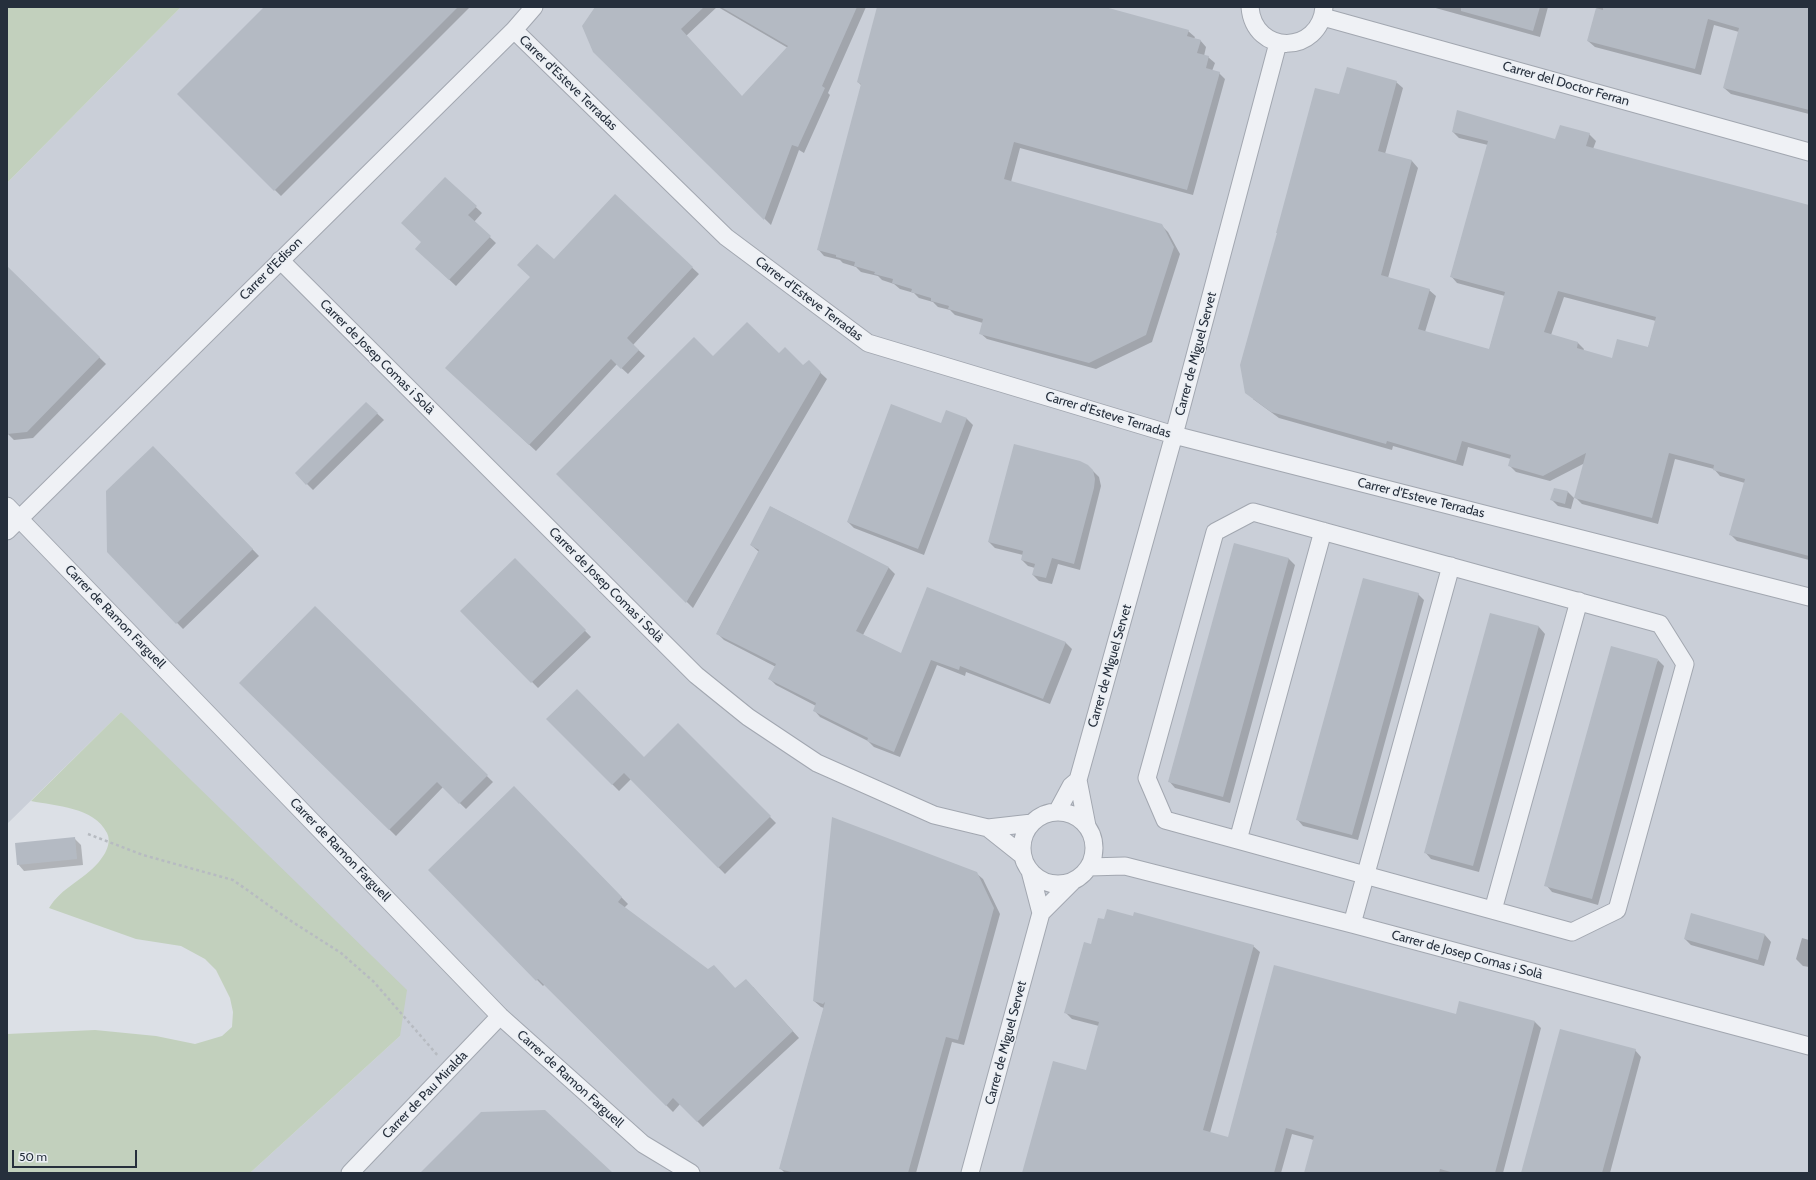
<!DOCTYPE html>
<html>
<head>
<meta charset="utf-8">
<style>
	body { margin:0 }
	#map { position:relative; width:1816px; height:1180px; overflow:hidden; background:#dce0e6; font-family:Cabin,sans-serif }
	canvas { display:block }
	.frame { position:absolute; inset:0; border:8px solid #262f3c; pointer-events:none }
	.scale { position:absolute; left:12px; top:1150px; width:125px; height:18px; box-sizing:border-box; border:2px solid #262f3c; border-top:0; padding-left:5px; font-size:12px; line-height:14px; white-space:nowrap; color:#262f3c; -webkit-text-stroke:3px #ebeff4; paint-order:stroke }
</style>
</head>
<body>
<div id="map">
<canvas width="1816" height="1180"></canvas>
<div class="frame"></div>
<div class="scale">50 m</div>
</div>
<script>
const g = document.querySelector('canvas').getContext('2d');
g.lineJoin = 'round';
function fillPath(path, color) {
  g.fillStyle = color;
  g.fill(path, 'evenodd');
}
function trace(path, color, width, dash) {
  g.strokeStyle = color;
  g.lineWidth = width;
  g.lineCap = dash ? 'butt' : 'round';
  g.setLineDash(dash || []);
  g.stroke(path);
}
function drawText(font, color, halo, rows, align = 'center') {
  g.font = font + ' Cabin,sans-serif';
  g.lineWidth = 3;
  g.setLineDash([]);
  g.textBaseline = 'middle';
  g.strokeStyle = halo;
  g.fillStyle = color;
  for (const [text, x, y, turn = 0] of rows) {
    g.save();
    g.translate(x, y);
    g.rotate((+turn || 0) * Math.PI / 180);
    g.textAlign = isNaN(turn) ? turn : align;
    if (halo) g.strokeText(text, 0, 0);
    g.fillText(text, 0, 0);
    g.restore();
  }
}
const built = new Path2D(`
	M181 7H1809V1173H250L400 1036 121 712 7 824V183Z`);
const green = new Path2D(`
	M7 7H181L7 183Z
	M121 712 407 990 400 1036 250 1173H7V1034L95 1030 156 1036 195 1044 222 1036 232 1027 233 1012 230 998 216 970 205 959 181 946 136 939 49 908C61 888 83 880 98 863 105 855 112 843 107 833 94 807 56 806 31 801Z`);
const shadow = new Path2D(`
	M265 7H470L281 196 178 94Z
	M596 7H717L686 36 742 97 788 48 718 7H866L828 93 830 95 804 153 799 150 771 225 594 51Z
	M878 7H1102L1188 31 1195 37 1194 39 1200 40 1206 47 1204 56 1208 57 1215 63 1212 71 1219 73 1225 79 1193 195 1020 148 1011 182 1161 225 1168 232 1180 254 1152 342 1096 369 987 339 980 333 983 323 955 315 950 310 938 307 933 302 919 298 914 293 900 289 894 284 882 280 878 276 861 272 856 267 843 263 840 260 824 256 818 249 862 86 858 82Z
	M1432 7H1548L1540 37Z
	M1597 7H1809V114L1731 94 1724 88 1739 32 1714 25 1701 75 1595 47 1588 41Z
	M1396 82 1403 88 1385 154 1412 161 1418 168 1388 278 1429 290 1436 296 1425 332 1489 351 1505 296 1457 283 1451 276 1488 145 1459 138 1453 132 1556 141 1589 134 1596 141 1593 149 1809 206V560L1737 541 1731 535 1745 483 1720 476 1714 469 1675 459 1658 524 1582 504 1575 497 1585 463 1550 481 1516 472 1509 465 1511 459 1468 447 1463 466 1393 446 1392 450 1279 418 1253 399 1278 234 1340 96ZM1564 297 1656 321 1648 348 1613 359 1583 351 1584 349 1578 343 1551 335Z
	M445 178 482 213 474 222 496 243 456 286 423 255 422 243Z
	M615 196 699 274 633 345 645 356 628 374 617 364 536 451 453 374 531 278 554 261Z
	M7 267 106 364 33 438 14 440 7 433Z
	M779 355 803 367 809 362 827 379 693 608 558 474 713 357Z
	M366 403 384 420 313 490 296 473Z
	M947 412 967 419 973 425 924 555 854 528 848 522 942 425Z
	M153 447 259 556 183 629 108 552Z
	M1088 466 1099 477 1101 486 1080 570 1058 564 1052 584 1039 581 1033 575 1035 568 1028 566 1022 560 1023 555 995 548 989 542Z
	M1568 492 1574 498 1571 509 1558 506 1552 500Z
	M771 507 889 568 895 574 863 635 902 655 1065 642 1072 649 1050 704 966 672 965 676 937 665 900 757 874 747 868 741 820 717 814 710 816 706 776 685 770 679 776 667 724 640 717 633 759 552 751 545Z
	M1235 544 1289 559 1295 565 1230 803 1175 788 1169 781Z
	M515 559 591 637 538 688 462 611Z
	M1418 594 1424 600 1358 840 1303 826 1297 819Z
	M315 607 493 782 466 809 443 787 396 836 240 683Z
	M1491 614 1539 627 1545 634 1479 872 1431 859 1425 852Z
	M1658 660 1664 666 1598 905 1552 892 1546 885Z
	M547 719 644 758 678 724 776 823 725 874 631 779 619 791Z
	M514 788 628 904 624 908 708 971 736 989 753 987 799 1038 703 1127 680 1104 673 1112 545 984 543 986 429 870Z
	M75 839 81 845 83 865 24 871 18 864Z
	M976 873 983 879 1000 914 964 1045 952 1042 916 1173H785L780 1168 824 1008 821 1007 814 1001Z
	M1692 915 1765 935 1771 942 1764 966 1691 945 1685 939Z
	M1802 938 1809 940V967L1803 966 1796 959Z
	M1091 945 1253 946 1260 952 1210 1133 1229 1138 1456 1015 1535 1022 1541 1028 1503 1173H1305L1314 1140 1292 1134 1281 1173H1023L1087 1071 1099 1026 1072 1019 1066 1013Z
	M1635 1050 1641 1057 1610 1173H1522Z`);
const building = new Path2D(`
	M264 7H458L274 191 177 94Z
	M595 7H704L681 29 742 96 788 46 721 7H857L822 86 825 88 798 147 792 145 764 220 593 52 582 26Z
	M877 7H1105L1189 30 1187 36 1201 40 1197 53 1209 56 1206 68 1220 72 1187 190 1014 142 1004 179 1162 224 1174 247 1146 335 1089 363 979 334 983 319 948 309 949 306 931 301V298L911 292 912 289 892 283 893 279 874 274 875 272 854 266 855 262 836 257V255L817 250 861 84 857 82Z
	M1461 7H1540L1533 31 1461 11Z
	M1603 7H1809V110L1723 88 1739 28 1708 19 1695 69 1587 41 1596 8 1603 10Z
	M1347 67 1397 81 1378 151 1412 160 1381 275 1430 289 1418 329 1489 349 1505 292 1450 277 1488 141 1452 132 1457 110 1555 139 1560 125 1590 133 1586 146 1809 205V556L1729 535 1745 479 1713 470 1714 465 1669 453 1652 518 1574 498 1586 453 1543 476 1508 466 1511 455 1462 441 1456 461 1387 441 1386 444 1271 412 1245 393 1240 365 1277 233H1276L1315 88 1339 94ZM1558 291 1656 317 1648 347 1617 339 1612 358 1577 348 1578 342 1544 332Z
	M445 177 477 206 468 215 491 236 449 280 415 249 421 242 401 223Z
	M615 194 693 267 627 338 639 350 621 369 611 359 529 445 445 368 530 277 517 265 537 244 554 259Z
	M7 266 100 357 27 432 7 434Z
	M747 322 779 353 785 347 803 365 809 360 821 372 686 603 556 474 694 337 713 356Z
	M366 402 378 413 306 485 295 473Z
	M891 404 941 423 946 410 967 418 918 549 847 522Z
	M1014 444 1080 461 1088 465 1093 470 1095 479 1094 488 1074 564 1052 558 1046 578 1032 575 1035 564 1021 560 1023 551 988 542Z
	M153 446 253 549 176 624 107 552 106 491Z
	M1554 488 1568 491 1565 504 1550 500Z
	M770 506 889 567 856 631 901 653 927 587 1066 642 1043 699 960 666 959 670 931 660 894 752 867 741 868 738 813 711 816 703 768 679 776 664 716 634 759 550 750 545Z
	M1234 543 1289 558 1223 797 1168 782Z
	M515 558 586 630 531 683 460 611Z
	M1363 578 1419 593 1352 835 1296 820Z
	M315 606 488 775 459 804 437 782 389 830 239 683Z
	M1490 613 1539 626 1473 866 1424 853Z
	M1611 646 1658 659 1592 899 1544 886Z
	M577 689 644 757 678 723 771 816 718 868 624 773 612 785 546 719Z
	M514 786 622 897 618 902 708 969 714 965 735 988 746 979 793 1031 697 1122 673 1098 666 1106 538 979 536 981 428 870Z
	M832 817 977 872 994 908 958 1040 946 1037 908 1173H795L779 1169 825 1002 823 1004 813 1001Z
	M75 837 77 859 17 865 15 843Z
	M1107 909 1133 916 1134 912 1254 945 1203 1130 1228 1137 1274 965 1456 1014 1459 1001 1535 1021 1495 1173H1454L1440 1169 1439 1173H1304L1314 1136 1286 1128 1274 1173H1022L1053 1061 1086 1070 1099 1022 1064 1013 1084 942 1091 944 1098 918 1104 919Z
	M1691 913 1765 934 1758 960 1684 939Z
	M1560 1029 1636 1049 1602 1173H1521Z
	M545 1110 613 1173H420L481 1112Z`);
const path = new Path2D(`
	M88 834 143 855 233 880 288 919 341 953 374 982 439 1057`);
const minor = new Path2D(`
	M1250 7C1254 56 1320 55 1324 7
	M1323 17 1809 152
	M514 30 726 237 868 343 1174 435 1809 597
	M280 260 696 675 748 717 817 763 934 815 988 828 1032 823
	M7 506 500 1016 643 1144 691 1173
	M1253 512 1660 624 1685 664 1617 910 1572 932 1165 820 1147 778 1215 532Z
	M7 531 514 30 534 7
	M1022 848a36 36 0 1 1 72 0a36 36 0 1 1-72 0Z
	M1057 812 1071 786 1078 780
	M1087 826 1078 780 1174 435 1278 43
	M988 828 1022 855
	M1238 840 1323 531
	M1089 867 1125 866 1352 924 1809 1046
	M1030 871 1041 913
	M1493 910 1579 601
	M1352 924 1451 566
	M350 1173 500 1016
	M970 1173 1041 913 1072 882`);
const streetNames = [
	["Carrer d'Esteve Terradas",568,83,44],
	["Carrer del Doctor Ferran",1566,84,16],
	["Carrer d'Edison",271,269,-45],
	["Carrer d'Esteve Terradas",809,299,37],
	["Carrer de Miguel Servet",1196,354,-75],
	["Carrer de Josep Comas i Solà",377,357,45],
	["Carrer d'Esteve Terradas",1108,415,17],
	["Carrer d'Esteve Terradas",1421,498,14],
	["Carrer de Josep Comas i Solà",606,585,45],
	["Carrer de Ramon Farguell",115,617,46],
	["Carrer de Miguel Servet",1110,666,-74],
	["Carrer de Ramon Farguell",340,850,46],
	["Carrer de Josep Comas i Solà",1467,955,15],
	["Carrer de Miguel Servet",1006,1043,-75],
	["Carrer de Ramon Farguell",570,1079,42],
	["Carrer de Pau Miralda",425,1095,-46]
];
fillPath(built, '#cacfd8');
fillPath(green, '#c2d0bd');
fillPath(shadow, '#0003');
fillPath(building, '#b4bac3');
trace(minor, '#a2a7b0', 19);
trace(path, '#b7bbc1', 2.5, [3, 3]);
trace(minor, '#eff1f5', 17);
drawText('13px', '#262f3c', '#ebeff4', streetNames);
</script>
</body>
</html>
